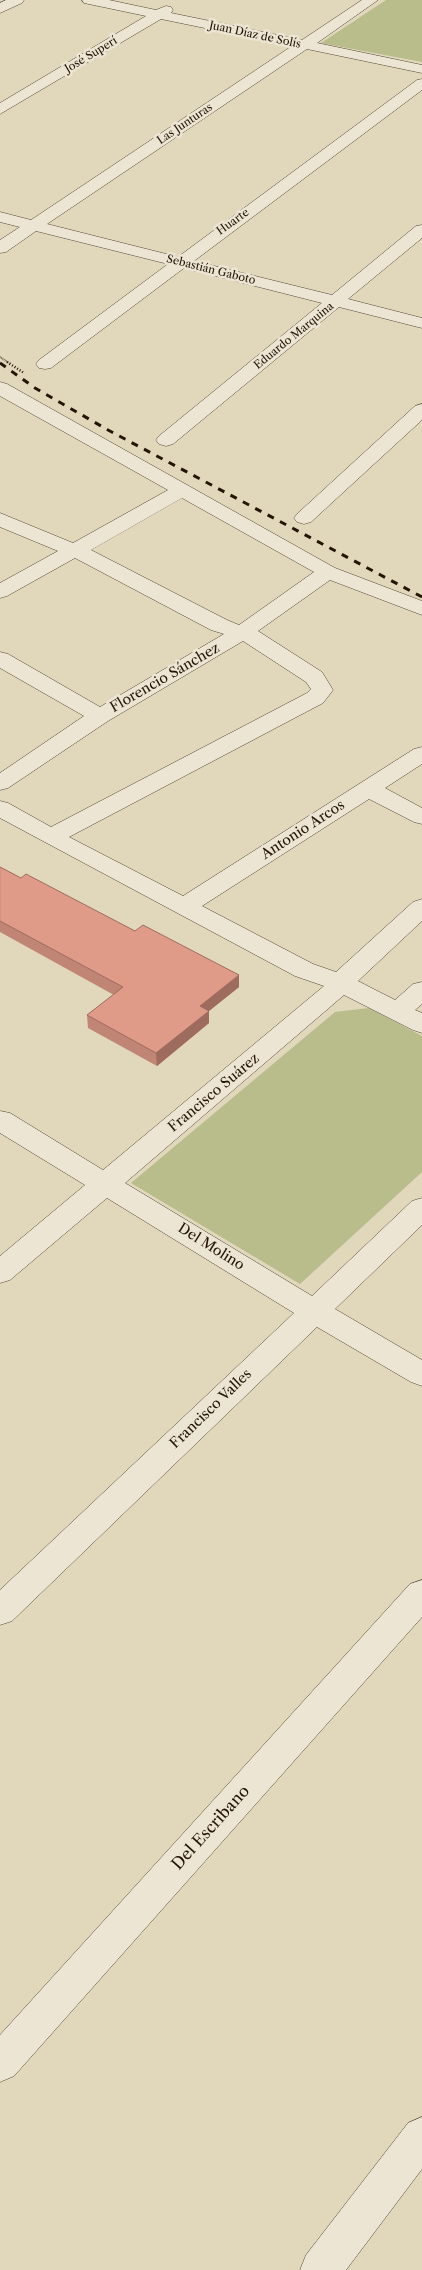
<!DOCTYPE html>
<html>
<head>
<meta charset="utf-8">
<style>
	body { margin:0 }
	canvas { display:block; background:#e1d7bb }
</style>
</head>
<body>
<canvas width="422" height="2270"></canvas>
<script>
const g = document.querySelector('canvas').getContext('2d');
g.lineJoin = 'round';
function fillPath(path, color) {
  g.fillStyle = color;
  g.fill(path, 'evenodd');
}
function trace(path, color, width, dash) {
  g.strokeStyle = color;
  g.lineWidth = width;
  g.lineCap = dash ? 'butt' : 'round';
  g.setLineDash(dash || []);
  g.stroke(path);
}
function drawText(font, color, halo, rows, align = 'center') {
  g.font = font + ' "Libre Caslon Text",serif';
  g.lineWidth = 5;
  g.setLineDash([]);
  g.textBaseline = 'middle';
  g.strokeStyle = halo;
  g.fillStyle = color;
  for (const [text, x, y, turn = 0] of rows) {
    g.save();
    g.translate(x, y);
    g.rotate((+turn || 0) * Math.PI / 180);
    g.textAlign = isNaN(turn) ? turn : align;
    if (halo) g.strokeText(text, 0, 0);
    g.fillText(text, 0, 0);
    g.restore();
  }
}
const green = new Path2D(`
	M386 0H422V62L321 43Z
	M369 1008 422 1036V1172L300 1284 131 1183 335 1012Z`);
const pathFar1 = new Path2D(`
	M0 357 9 363`);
const path = new Path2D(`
	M7 362 24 373`);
const minor = new Path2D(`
	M6 0H24L22 3 0 13V3Z
	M82 0H109L156 10 166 6 171 7 173 10 171 13 302 40 362 0H378L317 43 422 65V73L307 49 47 224 178 257 417 80 422 79V90L194 261 332 295 416 226 422 225V238L348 299 422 318V328L339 307 173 444 166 446 159 444 156 440 159 436 322 303 184 268 51 368 45 369 39 368 36 364 39 360 168 264 36 231 6 252 0 253V240L20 227 0 222V212L31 220 292 46 161 19 0 114V103L146 16 84 3Z
	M0 382 7 384 335 568 422 601V615L330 580 258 631 322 672 333 690 323 703 69 837 183 896 414 749 422 747V764L385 788 422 808V824L414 822 369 799 202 906 313 964 336 972 413 902 422 899V921L358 981 395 1000 413 984 422 982V1004L415 1010 422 1013V1033L413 1030 344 995 125 1183 312 1296 412 1201 422 1198V1225L335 1309 422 1360V1386L411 1382 317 1327 12 1621 0 1625V1590L294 1313 107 1198 10 1280 0 1283V1256L85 1185 0 1133V1111L10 1113 103 1170 324 986 295 976 0 818V801L8 803 51 827 307 693 311 689 306 682 243 641 108 721 8 788 0 790V773L84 716 0 668V652L8 654 100 707 224 634 211 630 75 558 7 596 0 598V583L58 551 0 527V513L73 543 168 490 0 396ZM182 498 314 572 239 625 227 620 91 550Z
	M422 404V420L311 522 304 524 297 522 294 518 297 514 415 406Z
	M422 1580V1617L14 2076 0 2082V2035L410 1584Z
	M422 2117V2169L346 2270H300L306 2255 408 2123Z`);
const rail = new Path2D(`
	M0 363 35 388 108 430 422 597`);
const wall = new Path2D(`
	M0 867 21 878 135 931 239 975V987L209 1011V1023L157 1066 88 1028 87 1015 114 995 0 932Z`);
const shadedWall = new Path2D(`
	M239 975V987L209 1011V1023L157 1066 156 1053 200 1006Z`);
const building = new Path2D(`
	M0 867 21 878 26 874 135 931 143 925 239 975 200 1006 209 1011 156 1053 87 1015 123 987 0 921Z`);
const farStreetnames = [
	["Juan Díaz de Solís",255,35,12],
	["José Superí",91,55,-31],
	["Las Junturas",185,124,-34],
	["Huarte",233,222,-36],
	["Sebastián Gaboto",211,270,14],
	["Eduardo Marquina",294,336,-39]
];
const streetNames = [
	["Florencio Sánchez",165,678,-30],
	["Antonio Arcos",303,830,-33],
	["Francisco Suárez",214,1093,-40],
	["Del Molino",211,1247,32],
	["Francisco Valles",211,1409,-44]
];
const nearStreetnames = [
	["Del Escribano",211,1828,-48]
];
fillPath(green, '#b9bc8b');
trace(minor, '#524532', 1);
trace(pathFar1, '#231404', 2, [0.5, 1]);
trace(path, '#231404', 2.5, [1, 2]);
fillPath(minor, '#ece5d3');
trace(rail, '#231404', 3, [7, 7]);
fillPath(wall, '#c18575');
fillPath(shadedWall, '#9d6c5f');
fillPath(building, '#e09b88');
trace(building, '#9d6c5f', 1);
drawText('11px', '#231404', '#ece5d3', farStreetnames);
drawText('14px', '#231404', '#ece5d3', streetNames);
drawText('16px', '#231404', '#ece5d3', nearStreetnames);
</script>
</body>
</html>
